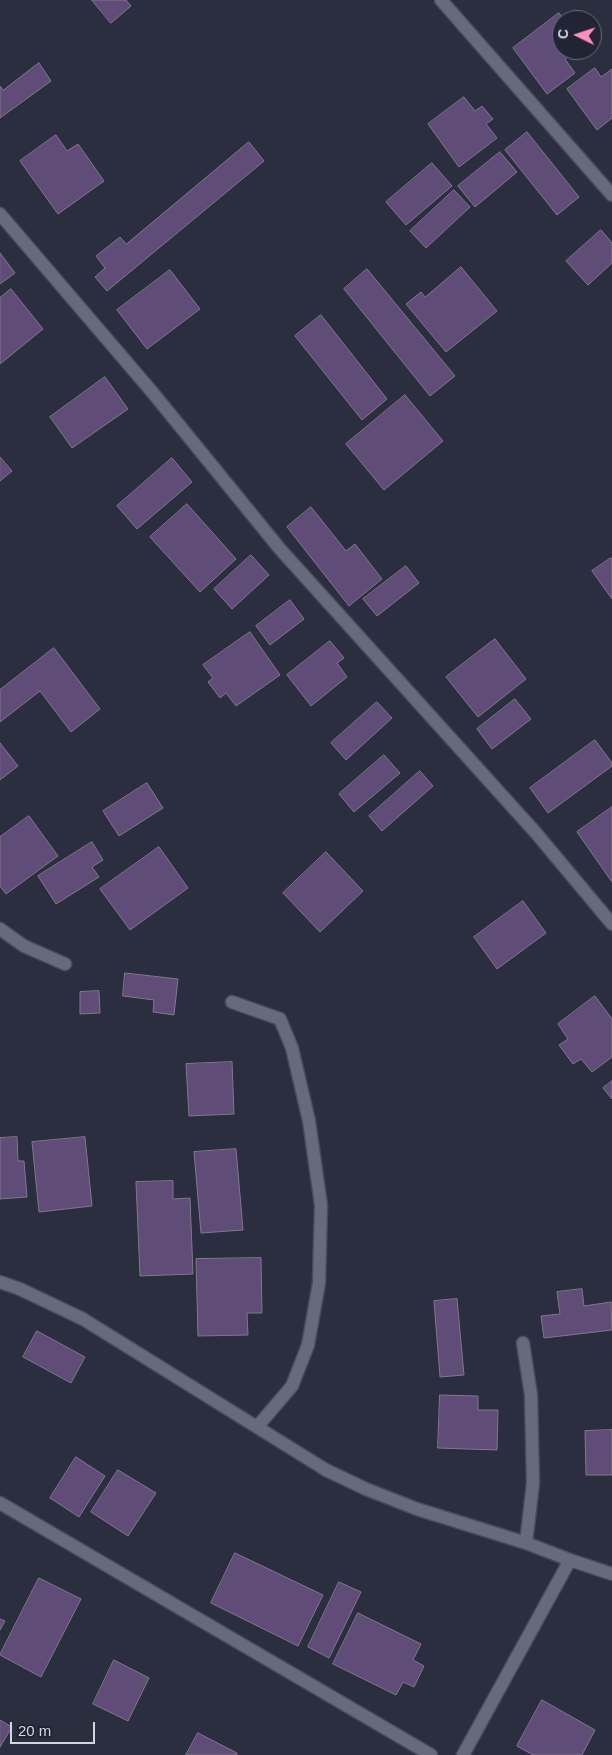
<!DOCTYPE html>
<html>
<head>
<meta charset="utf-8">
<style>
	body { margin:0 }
	#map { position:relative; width:612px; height:1755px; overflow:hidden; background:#2a2e3f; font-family:Helvetica,sans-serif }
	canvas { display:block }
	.north { position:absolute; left:552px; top:10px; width:50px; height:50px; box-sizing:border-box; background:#202434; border:1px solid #676b79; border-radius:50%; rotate:274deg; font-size:14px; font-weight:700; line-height:20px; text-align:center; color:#d2d5e0 }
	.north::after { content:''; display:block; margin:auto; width:18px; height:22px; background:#fe8ebd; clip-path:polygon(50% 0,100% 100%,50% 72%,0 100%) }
	.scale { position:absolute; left:10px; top:1722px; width:85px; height:22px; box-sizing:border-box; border:2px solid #d2d5e0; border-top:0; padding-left:6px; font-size:15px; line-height:18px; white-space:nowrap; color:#d2d5e0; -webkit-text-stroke:4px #202434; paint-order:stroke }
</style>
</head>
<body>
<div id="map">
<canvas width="612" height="1755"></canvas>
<div class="north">С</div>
<div class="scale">20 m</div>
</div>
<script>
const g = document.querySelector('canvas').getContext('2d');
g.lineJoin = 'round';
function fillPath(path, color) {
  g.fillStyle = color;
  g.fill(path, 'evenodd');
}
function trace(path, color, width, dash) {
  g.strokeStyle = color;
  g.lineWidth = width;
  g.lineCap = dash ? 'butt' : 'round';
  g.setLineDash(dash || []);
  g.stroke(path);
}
const building = new Path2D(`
	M92 0H126L131 6 111 23Z
	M559 13 564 20H562V50H577L565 59 575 73 547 94 513 48Z
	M39 63 51 81 0 118V86L3 90Z
	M595 68 601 77 612 69V118L597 130 567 89Z
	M464 97 475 111 482 106 493 119 486 124 497 138 459 167 428 124Z
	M527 132 579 197 557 215 505 150Z
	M56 135 67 151 78 144 104 181 58 214 20 161Z
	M249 142 264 161 107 291 95 277 105 268 96 256 120 237 126 244Z
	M500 152 517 172 475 207 458 186Z
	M432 163 452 186 406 225 386 202Z
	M454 190 470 207 426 248 410 231Z
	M601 230 612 243V263L588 285 566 261Z
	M0 253 15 273 0 284Z
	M461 267 497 311 446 352 406 304 421 292 425 297Z
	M367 269 455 376 430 396 344 289Z
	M170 270 200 309 147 349 117 310Z
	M11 289 43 329 0 364V298Z
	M321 315 387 399 362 420 295 336Z
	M105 377 128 409 72 448 50 417Z
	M405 395 443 441 384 490 346 444Z
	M0 457 12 471 0 481Z
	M172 458 192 482 137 529 117 506Z
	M187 504 236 559 200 592 150 537Z
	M311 507 346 551 355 544 382 579 349 606 287 527Z
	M251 555 269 575 232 609 214 589Z
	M611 558 612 560V599L592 571Z
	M406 566 419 583 377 616 363 599Z
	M290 600 304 619 270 645 256 626Z
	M250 632 280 675 236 706 226 693 220 698 208 682 213 678 203 665Z
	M495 639 526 679 478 717 446 677Z
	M330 641 344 658 337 663 347 677 311 706 287 675Z
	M54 648 100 709 71 732 40 691 0 722V690Z
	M515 699 531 719 492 749 477 729Z
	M377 702 392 718 346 760 331 743Z
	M595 740 612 763V766L548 813 530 788Z
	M0 743 18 766 0 780Z
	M384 755 400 773 354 812 339 794Z
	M420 771 433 786 382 831 369 816Z
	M147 783 163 808 119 836 103 811Z
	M612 807V882L577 832Z
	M29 816 58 856 6 894 0 886V837Z
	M92 842 103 860 92 867 99 877 56 904 38 876Z
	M159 847 188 888 130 930 100 889Z
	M326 852 363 891 320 932 283 893Z
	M523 901 546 933 497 969 474 937Z
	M125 973 178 979 174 1015 153 1012 154 1000 123 996Z
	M99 991 100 1013 80 1014V992Z
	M595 996 612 1019V1057L592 1072 581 1059 573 1064 559 1045 568 1039 558 1024Z
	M232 1062 234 1114 189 1116 186 1064Z
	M612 1081V1099L603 1088Z
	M17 1137 18 1161H24L27 1197 0 1199V1138Z
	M85 1137 92 1206 39 1212 32 1142Z
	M236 1149 243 1230 201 1233 194 1152Z
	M173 1181V1199L190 1198 193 1274 140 1276 136 1182Z
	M261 1258 262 1313H247L248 1335 198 1336 196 1259Z
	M582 1289 584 1306 611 1302 612 1330 544 1338 541 1316 560 1314 557 1292Z
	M457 1299 464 1375 440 1377 434 1301Z
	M37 1331 85 1357 71 1383 23 1357Z
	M440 1395 478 1396V1410H498L497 1450 438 1448Z
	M612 1430V1475H586L585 1431Z
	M76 1457 105 1476 79 1517 50 1498Z
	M118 1470 156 1493 128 1536 91 1512Z
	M235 1553 323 1595 298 1646 211 1603Z
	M39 1578 81 1599 41 1677 0 1655Z
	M339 1582 361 1592 329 1658 308 1647Z
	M358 1613 421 1644 413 1660 424 1666 414 1687 403 1682 396 1695 333 1664Z
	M0 1619 5 1621 0 1630Z
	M114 1660 149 1678 128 1721 93 1704Z
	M542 1700 595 1730 582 1755H533L517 1746Z
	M0 1720 12 1727 0 1747Z
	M198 1733 237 1753V1755H186Z`);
const minor = new Path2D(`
	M441 0 612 195
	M0 214 153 393 280 549 536 833 612 924
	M0 929 24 946 65 964
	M232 1002 280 1019 292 1048 309 1121 321 1205 319 1283 308 1345 292 1386 257 1427
	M0 1282 20 1289 83 1319 326 1470 366 1489 417 1509 526 1543 570 1560 612 1574
	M523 1343 531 1395 533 1483 526 1543
	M0 1503 431 1755
	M463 1755 570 1560`);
fillPath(building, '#5f4c77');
trace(building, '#80788c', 1);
trace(minor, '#484b59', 15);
trace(minor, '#656a7d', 12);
</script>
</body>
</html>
